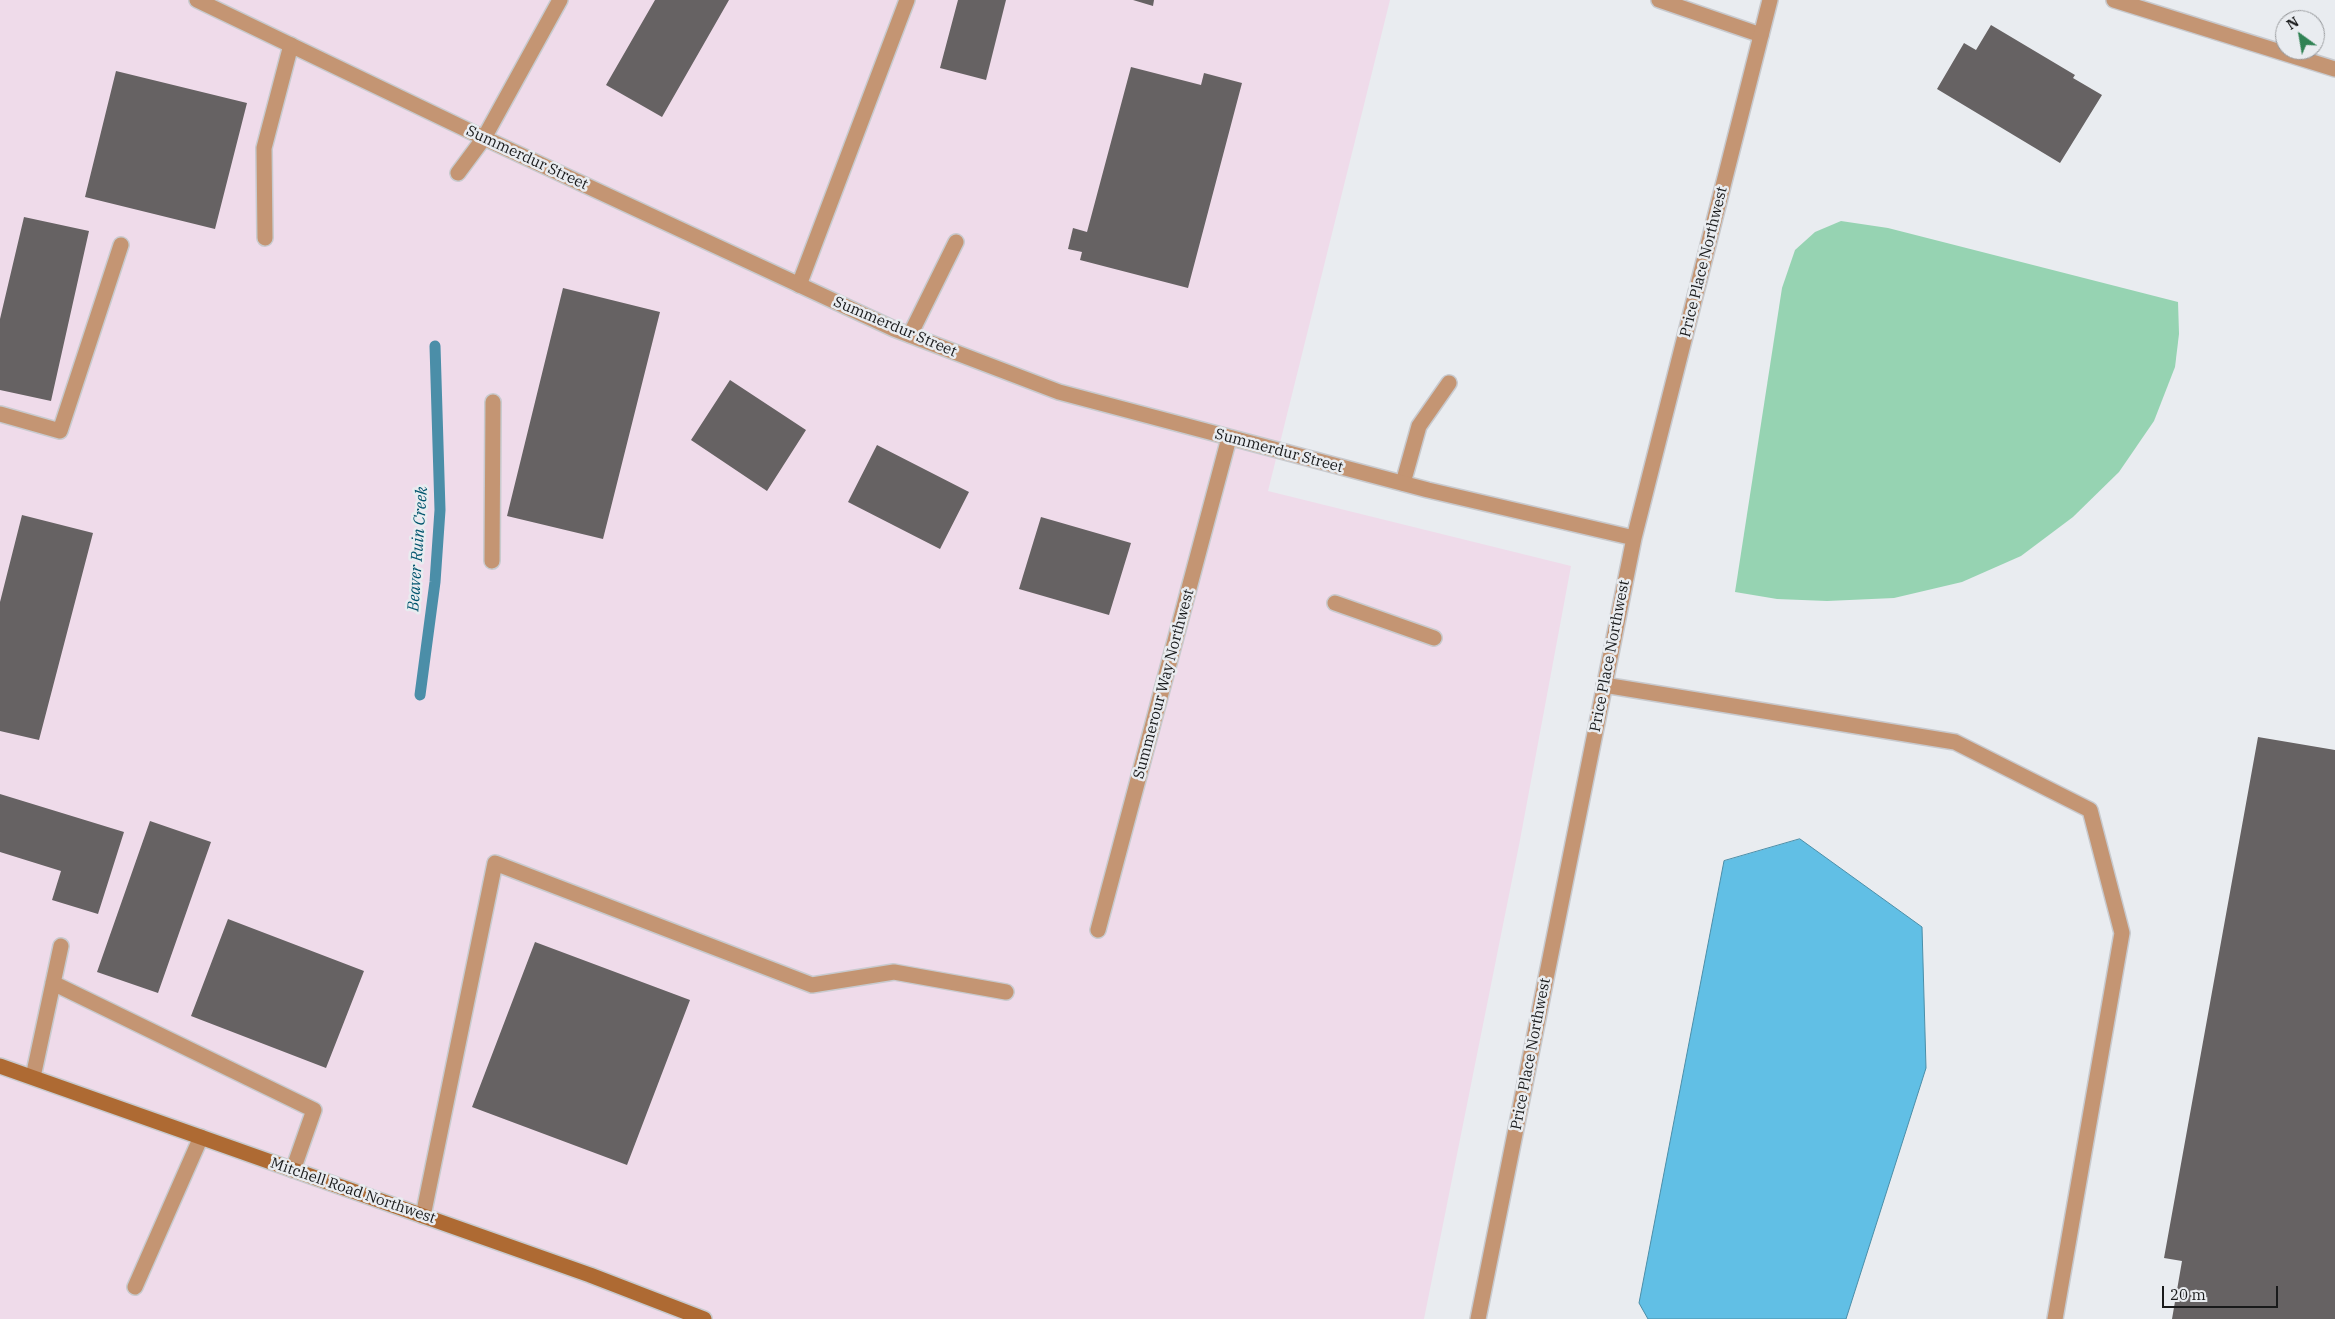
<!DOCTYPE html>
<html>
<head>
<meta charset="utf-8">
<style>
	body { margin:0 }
	#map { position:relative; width:2335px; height:1319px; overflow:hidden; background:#e9ecf0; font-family:"IBM Plex Serif",serif }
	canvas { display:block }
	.north { position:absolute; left:2275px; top:10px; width:50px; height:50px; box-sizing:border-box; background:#e9ecf0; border:1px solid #96989b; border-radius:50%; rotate:328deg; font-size:14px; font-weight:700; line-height:20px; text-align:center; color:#191a1b }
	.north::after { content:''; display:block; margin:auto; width:18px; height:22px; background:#308254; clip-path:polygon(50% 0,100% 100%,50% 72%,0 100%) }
	.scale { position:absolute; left:2162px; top:1286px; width:116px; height:22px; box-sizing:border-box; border:2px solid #191a1b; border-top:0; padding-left:6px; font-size:15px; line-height:18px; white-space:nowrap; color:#191a1b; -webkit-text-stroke:4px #e9ecf0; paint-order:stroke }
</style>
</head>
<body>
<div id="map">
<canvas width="2335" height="1319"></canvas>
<div class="north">N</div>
<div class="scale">20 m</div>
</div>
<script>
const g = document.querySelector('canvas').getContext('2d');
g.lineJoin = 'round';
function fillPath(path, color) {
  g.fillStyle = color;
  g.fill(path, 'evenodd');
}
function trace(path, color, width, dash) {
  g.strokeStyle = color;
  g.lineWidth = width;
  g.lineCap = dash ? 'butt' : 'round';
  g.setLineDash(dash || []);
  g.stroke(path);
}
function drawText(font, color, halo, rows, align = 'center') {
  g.font = font + ' "IBM Plex Serif",serif';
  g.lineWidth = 5;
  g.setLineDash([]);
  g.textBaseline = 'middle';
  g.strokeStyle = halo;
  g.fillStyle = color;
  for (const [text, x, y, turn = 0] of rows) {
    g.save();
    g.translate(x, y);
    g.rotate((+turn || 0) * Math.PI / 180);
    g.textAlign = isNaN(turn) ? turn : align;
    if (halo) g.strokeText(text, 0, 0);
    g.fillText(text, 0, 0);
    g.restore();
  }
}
const commercial = new Path2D(`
	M0 0H1390L1268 491 1571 566 1520 840 1424 1319H0Z`);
const green = new Path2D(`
	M1841 221 1888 228 2178 302 2179 334 2175 367 2154 421 2119 472 2073 517 2021 556 1962 582 1894 598 1827 601 1777 599 1735 592 1782 288 1795 250 1815 232Z`);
const water = new Path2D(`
	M1800 839 1922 927 1926 1068 1846 1319H1648L1639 1303 1724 861Z`);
const stream = new Path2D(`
	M420 695 435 582 440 510 435 346`);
const building = new Path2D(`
	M655 0H729L662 117 606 85Z
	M958 0H1006L986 80 940 68Z
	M1133 0H1154L1153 6Z
	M1991 25 2075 75 2073 78 2102 95 2060 163 1937 89 1964 43 1976 50Z
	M1131 67 1201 85 1204 73 1242 83 1188 288 1080 260 1082 252 1068 249 1073 228 1087 232Z
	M116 71 247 103 215 229 85 197Z
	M24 217 89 231 51 401 0 390V319Z
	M563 288 660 312 603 539 507 516Z
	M730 380 806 430 767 491 691 440Z
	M877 445 969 492 940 549 848 502Z
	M22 515 93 533 39 740 0 731V602Z
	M1041 517 1131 543 1109 615 1019 589Z
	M2258 737 2335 750V1319H2172L2182 1261 2164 1258Z
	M0 794 124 832 98 914 52 900 61 871 0 852Z
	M150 821 211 842 158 993 97 972Z
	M228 919 364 971 326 1068 191 1016Z
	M535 942 690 1000 627 1165 472 1107Z`);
const lane = new Path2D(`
	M1659 0 1761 35
	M2114 0 2335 69
	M458 173 484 138
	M265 238 264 148 291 45
	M799 285 907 0
	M910 335 956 242
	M0 414 60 431 121 245
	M1403 483 1419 426 1449 383
	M492 561 493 402
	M1335 603 1434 638
	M1604 685 1955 742 2090 810 2122 933 2055 1319
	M53 983 314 1110 293 1170
	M33 1077 61 946
	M423 1216 495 863 812 985 894 972 1006 992
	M135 1287 201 1137`);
const street = new Path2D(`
	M197 0 484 138 894 329 1059 392 1428 490 1634 538
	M484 138 560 0
	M1098 930 1229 438
	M1478 1319 1634 538 1770 0`);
const secondary = new Path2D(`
	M0 1066 590 1275 704 1319`);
const streetNames = [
	["Summerdur Street",527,158,25],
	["Price Place Northwest",1704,262,-76],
	["Summerdur Street",895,327,23],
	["Summerdur Street",1279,451,15],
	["Price Place Northwest",1610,656,-79],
	["Summerour Way Northwest",1164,684,-75],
	["Price Place Northwest",1531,1054,-79],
	["Mitchell Road Northwest",353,1191,19]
];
const waterNames = [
	["Beaver Ruin Creek",418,549,-86]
];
fillPath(commercial, '#efdbea');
fillPath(green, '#96d3b2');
fillPath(water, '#61bfe5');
trace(water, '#4b8ea8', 1);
trace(stream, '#4b8ea8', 11);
fillPath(building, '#666263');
trace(lane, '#c8cace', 18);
trace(street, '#c8cace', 18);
trace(secondary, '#c8cace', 18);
trace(lane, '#c49573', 15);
trace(street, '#c49573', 15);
trace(secondary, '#ae6a33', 15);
drawText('15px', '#191a1b', '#e9ecf0', streetNames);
drawText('italic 16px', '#00546d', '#e9ecf0', waterNames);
</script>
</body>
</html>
